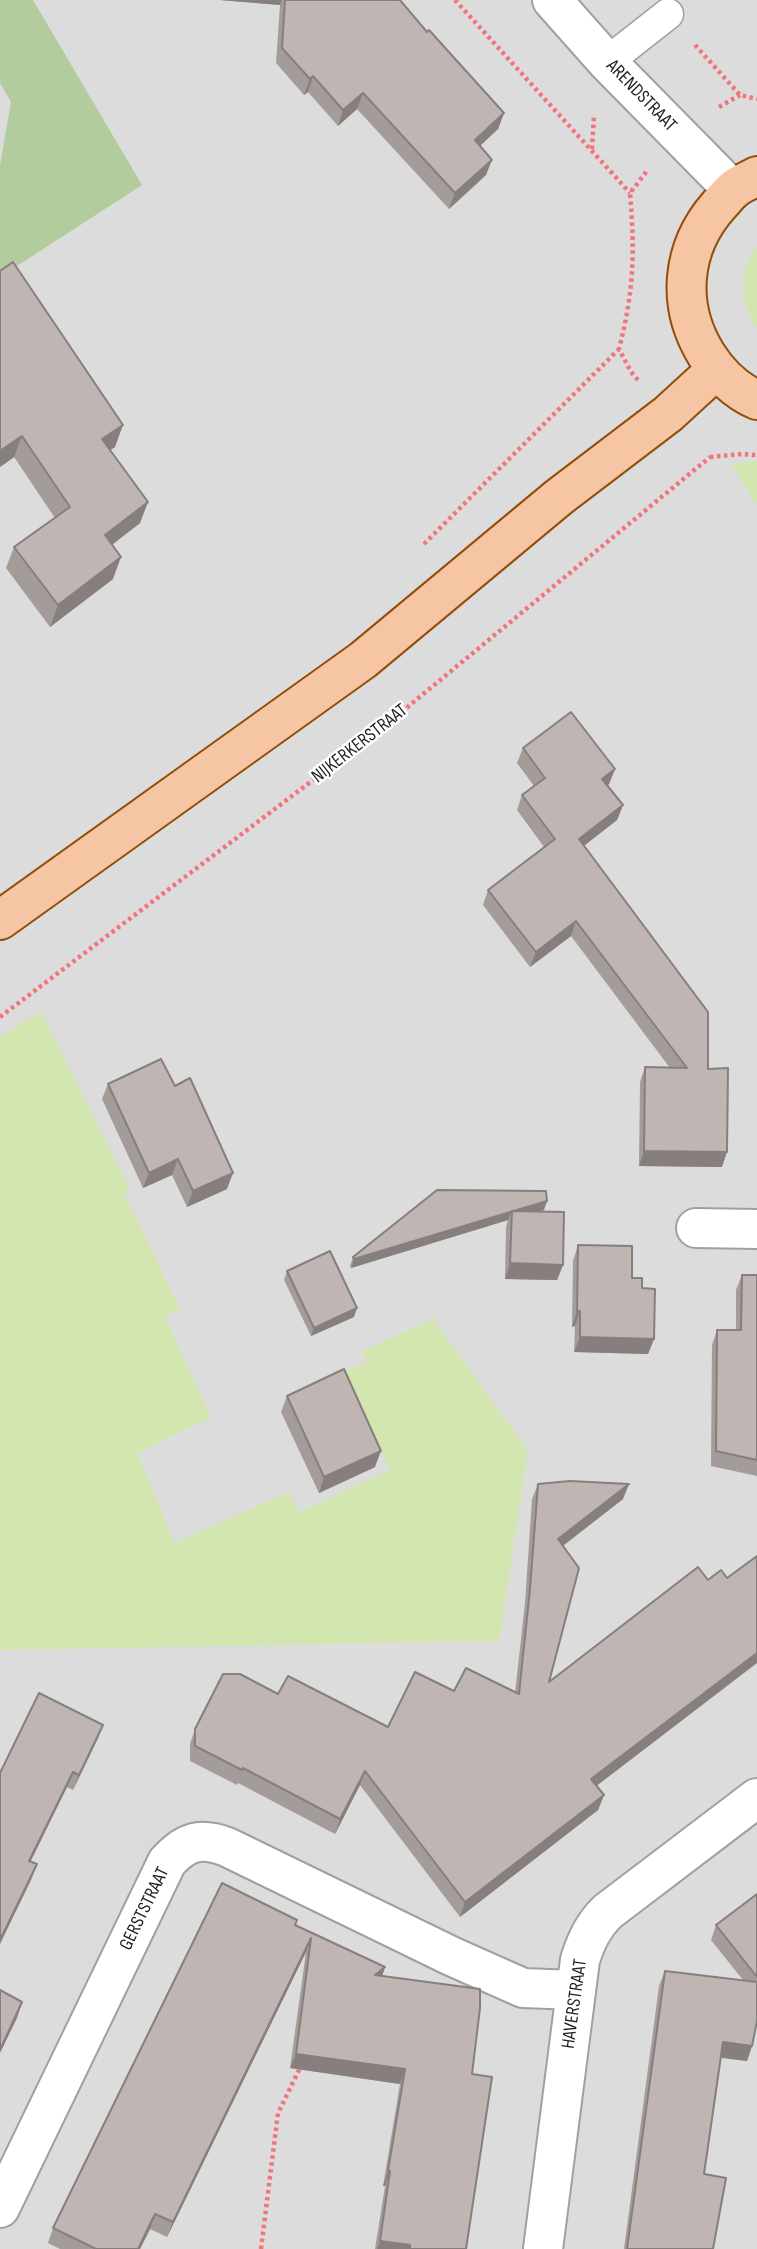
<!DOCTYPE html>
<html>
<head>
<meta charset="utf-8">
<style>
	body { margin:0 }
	canvas { display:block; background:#efeae6 }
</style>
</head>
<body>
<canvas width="757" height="2249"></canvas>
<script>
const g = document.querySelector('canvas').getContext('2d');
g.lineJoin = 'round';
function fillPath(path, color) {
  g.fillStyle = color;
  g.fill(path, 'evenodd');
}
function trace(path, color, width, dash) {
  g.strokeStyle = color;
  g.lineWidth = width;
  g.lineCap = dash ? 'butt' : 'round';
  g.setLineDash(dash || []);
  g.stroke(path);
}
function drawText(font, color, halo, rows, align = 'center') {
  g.font = font + ' "Sofia Sans Condensed",sans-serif';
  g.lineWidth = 5;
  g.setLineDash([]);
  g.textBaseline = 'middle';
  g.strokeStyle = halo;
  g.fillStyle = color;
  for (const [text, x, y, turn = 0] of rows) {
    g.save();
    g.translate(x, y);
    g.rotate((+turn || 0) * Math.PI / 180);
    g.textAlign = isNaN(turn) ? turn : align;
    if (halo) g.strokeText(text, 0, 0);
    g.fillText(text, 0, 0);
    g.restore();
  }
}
const residential = new Path2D(`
	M0 0H757V2249H0Z`);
const grass = new Path2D(`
	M757 247V330C741 304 736 272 757 247Z
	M745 461 757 462V506L732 465Z
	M41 1011 130 1189 124 1193 180 1309 165 1317 211 1417 137 1453 175 1543 288 1492 300 1512 390 1470 344 1372 367 1362 362 1351 433 1319 528 1451 499 1641 0 1650V1038Z`);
const forest = new Path2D(`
	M0 0H33L142 185 0 277V165L11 102 0 83Z`);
const parking = new Path2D(`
	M133 1812 161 1825 131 1887 103 1874Z
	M86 1910 114 1923 74 2009 46 1996Z`);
const path = new Path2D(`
	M455 0 630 193
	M695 45 740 95 757 99
	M719 107 740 95
	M592 149 594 116
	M638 380 631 372 619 349C634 291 635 252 630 193L647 171
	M710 457 742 454 757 455
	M424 544 619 349
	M0 1017 387 724 710 457
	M261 2249 278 2113 302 2064`);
const lane = new Path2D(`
	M607 62 668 14`);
const street = new Path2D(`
	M552 0 607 62 733 190
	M696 1228 757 1229
	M0 2208 167 1862C186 1841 200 1837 227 1847L451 1956 523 1988 576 1990
	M543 2249 580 1960C586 1941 593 1926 607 1912L757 1798`);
const primary = new Path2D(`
	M757 176C750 180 740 184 734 189 728 194 724 200 719 205 681 248 676 305 706 354 718 373 736 391 757 400
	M0 920 363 660 559 497 668 414 716 370`);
const wall = new Path2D(`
	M220 0H400L427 32 504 113 498 129 480 146 486 175 449 209 357 109 338 126 308 92 304 95 276 63 280 5Z
	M0 271 115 447 110 450 140 523 112 545 113 579 50 627 6 568 14 547 55 518 14 457 0 467Z
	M523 748 615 769 609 784 607 785 623 805 617 820 584 846 708 1069 722 1167 639 1166 640 1082 645 1067 670 1068 571 936 530 967 483 905 488 890 544 847 517 810 522 795 534 786 517 763Z
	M108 1084 227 1189 187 1207 172 1175 143 1188 102 1099Z
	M437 1190 544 1210 538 1212 563 1265 557 1280 505 1279 506 1227 508 1220 351 1268 350 1266 353 1257Z
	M578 1245 632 1278 642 1288 654 1339 648 1354 574 1352 575 1326 572 1327 573 1261Z
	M287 1271 354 1317 311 1336 284 1280Z
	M742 1275H757V1476L711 1466 712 1345 717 1330H736V1290Z
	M287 1396 375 1467 319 1493 281 1412Z
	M538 1484 623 1499 563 1546 549 1682 597 1786 604 1795 598 1810 460 1917 360 1785 335 1834 238 1783 237 1785 190 1761V1744L195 1729 278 1694 388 1727 454 1691 515 1693 525 1603 532 1499Z
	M103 1725 97 1740 73 1790 67 1787 31 1861V1880L0 1773Z
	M757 1894V2021L752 2046 747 2061 721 2058 704 2174 713 2249H624L659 1986 665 1971 743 1980 711 1940 716 1925Z
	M297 1920 295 1925 385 1967 382 1976 472 2074 466 2249H375L385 2186H383L400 2084 290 2068 306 1952 167 2237 150 2229 140 2249H60L48 2243 53 2228Z`);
const shadedWall = new Path2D(`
	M220 0H282L280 5Z
	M313 76 308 92 304 95 310 79Z
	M363 93 357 109 338 126 343 110Z
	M504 113 498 129 469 156 475 140Z
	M492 160 486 175 449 209 455 193Z
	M123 425 115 447 94 461 102 439Z
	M22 436 14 457 0 467V451Z
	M148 502 140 523 97 556 105 535Z
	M121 557 113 579 50 627 58 605Z
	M615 769 609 784 597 794 602 779Z
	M623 805 617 820 573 854 579 839Z
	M576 921 571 936 530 967 536 952Z
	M644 1151 727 1152 722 1167 639 1166Z
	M178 1159 172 1175 143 1188 149 1173Z
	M233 1173 227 1189 187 1207 193 1191Z
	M547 1201 544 1210 511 1220 512 1212Z
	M511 1212 508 1220 351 1268 354 1259Z
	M510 1263 563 1265 557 1280 505 1279Z
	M357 1308 354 1317 311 1336 314 1328Z
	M577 1311H580L575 1326 572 1327Z
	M580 1337 654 1339 648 1354 574 1352Z
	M381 1451 375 1467 319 1493 324 1477Z
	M629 1484 623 1499 552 1554 558 1539Z
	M757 1653V1663L586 1794 591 1779Z
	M103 1725 97 1740 73 1790 79 1775Z
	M365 1771 360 1785 335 1834 340 1819Z
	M73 1772 67 1787 23 1876 29 1861Z
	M604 1795 598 1810 460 1917 465 1902Z
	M37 1864 31 1880 0 1944V1940Z
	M311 1938 306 1952 167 2237 173 2222Z
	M385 1967 380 1982 375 1975Z
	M22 2002 17 2018 0 2053V2050Z
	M723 2042 752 2046 747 2061 717 2057Z
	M296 2054 405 2069 400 2084 290 2068Z
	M388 2171H390L385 2186H383Z
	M155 2214 150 2229 140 2249H138Z
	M380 2241 410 2245 409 2249H377Z`);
const building = new Path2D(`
	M285 0H400L427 32 429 30 504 113 475 140 492 160 455 193 363 93 343 110 313 76 310 79 282 48Z
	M13 262 123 425 102 439 148 502 105 535 121 557 58 605 14 547 70 507 22 436 0 451V271Z
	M571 712 615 769 602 779 623 805 579 839 708 1012V1069L728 1068 727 1152 644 1151 645 1067 687 1068 576 921 536 952 488 890 555 839 522 795 545 778 523 748Z
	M161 1059 175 1086 190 1078 233 1173 193 1191 178 1159 149 1173 108 1084Z
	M437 1190 546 1191 547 1201 354 1259 353 1257Z
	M512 1211 564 1212 563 1265 510 1263Z
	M578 1245 632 1246V1278H642V1288L655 1289 654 1339 580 1337V1311H577Z
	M330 1251 357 1308 314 1328 287 1271Z
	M742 1275H757V1460L716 1451 717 1330H741Z
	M344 1369 381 1451 324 1477 287 1396Z
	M570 1481 629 1484 558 1539 579 1568 549 1682 698 1567 708 1580 721 1570 727 1578 757 1556V1653L591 1779 604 1795 465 1902 365 1771 340 1819 243 1768 242 1770 195 1746V1729L223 1674H240L278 1694 288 1676 388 1727 415 1672 454 1691 466 1668 519 1694 530 1589 538 1484Z
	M39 1693 103 1725 79 1775 73 1772 29 1861 37 1864 0 1940V1773Z
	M222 1883 297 1920 295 1925 385 1967 375 1975 480 1989V2008L472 2074 492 2077 466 2249H410V2245L380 2241 390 2171H388L405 2069 296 2054 311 1938 173 2222 155 2214 138 2249H96L53 2228Z
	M757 1894V1977L716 1925Z
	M665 1971 757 1982V2021L752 2046 723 2042 704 2174 726 2178 713 2249H627Z
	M0 1990 22 2002 0 2050Z`);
const streetNames = [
	["ARENDSTRAAT",641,96,46],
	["NIJKERKERSTRAAT",360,744,-38],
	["GERSTSTRAAT",145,1909,-64],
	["HAVERSTRAAT",575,2004,-82]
];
fillPath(residential, '#dddcdc');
fillPath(grass, '#d3e6af');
fillPath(forest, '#b2cc9d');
fillPath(parking, '#dbdbdb');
trace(lane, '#a0a0a0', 33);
trace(street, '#a0a0a0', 42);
trace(primary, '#914e09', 42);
trace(path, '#f2747c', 4.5, [3.5, 3.5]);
trace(lane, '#fff', 30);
trace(street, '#fff', 38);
trace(primary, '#f6c5a3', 38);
fillPath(wall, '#a49c99');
fillPath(shadedWall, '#867f7d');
fillPath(building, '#bfb5b2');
trace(building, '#867f7d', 2);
drawText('19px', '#1f1f1f', '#fff', streetNames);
</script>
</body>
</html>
